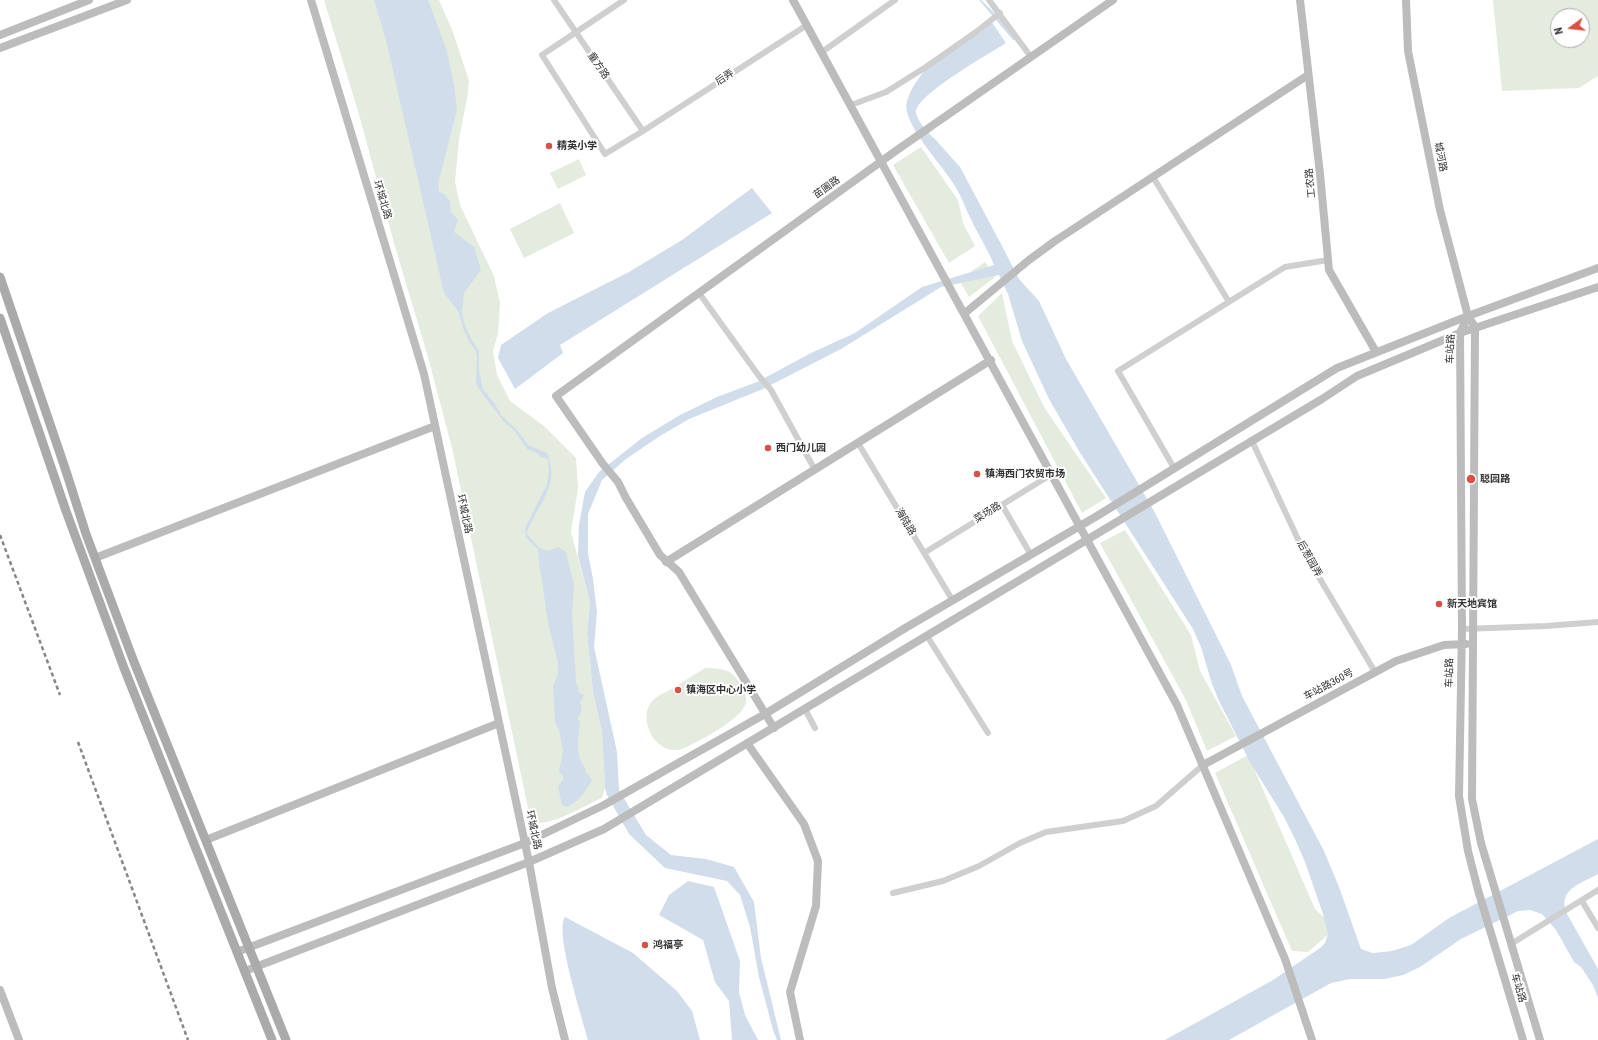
<!DOCTYPE html>
<html>
<head>
<meta charset="utf-8">
<style>
	body { margin:0 }
	#map { position:relative; width:1598px; height:1040px; overflow:hidden; background:#fff; font-family:"Roboto Condensed",sans-serif }
	canvas { display:block }
	.north { position:absolute; left:1550px; top:8px; width:40px; height:40px; box-sizing:border-box; background:#fff; border:1px solid #adadad; border-radius:50%; rotate:255deg; font-size:11px; font-weight:700; line-height:16px; text-align:center; color:#323232 }
	.north::after { content:''; display:block; margin:auto; width:14px; height:18px; background:#d85046; clip-path:polygon(50% 0,100% 100%,50% 72%,0 100%) }
</style>
</head>
<body>
<div id="map">
<canvas width="1598" height="1040"></canvas>
<div class="north">N</div>
</div>
<script>
const g = document.querySelector('canvas').getContext('2d');
g.lineJoin = 'round';
function fillPath(path, color) {
  g.fillStyle = color;
  g.fill(path, 'evenodd');
}
function trace(path, color, width, dash) {
  g.strokeStyle = color;
  g.lineWidth = width;
  g.lineCap = dash ? 'butt' : 'round';
  g.setLineDash(dash || []);
  g.stroke(path);
}
function drawText(font, color, halo, rows, align = 'center') {
  g.font = font + ' "Roboto Condensed","Noto Sans SC",sans-serif';
  g.lineWidth = 4;
  g.setLineDash([]);
  g.textBaseline = 'middle';
  g.strokeStyle = halo;
  g.fillStyle = color;
  for (const [text, x, y, turn = 0] of rows) {
    g.save();
    g.translate(x, y);
    g.rotate((+turn || 0) * Math.PI / 180);
    g.textAlign = isNaN(turn) ? turn : align;
    if (halo) g.strokeText(text, 0, 0);
    g.fillText(text, 0, 0);
    g.restore();
  }
}
const green = new Path2D(`
	M324 0H439L453 32 469 81 467 98 459 139 455 182 460 205 494 276 500 303 498 333 493 351 497 375 510 401 544 426 576 458 578 488 571 532 590 603 587 634 593 692 602 732 605 788 602 798C583 806 550 828 531 822L452 448 428 357 394 243 358 111Z
	M1493 0H1598V76L1579 88 1502 91ZM1558 16H1582V40H1558Z
	M921 147 958 200 963 223 975 246 949 263 893 165Z
	M579 159 586 175 558 189 550 173Z
	M560 203 574 233 524 258 510 229Z
	M985 262 995 277 969 297 959 280Z
	M1002 293 1012 341 1044 407 1106 498 1082 513 978 316Z
	M1125 530 1191 635 1200 671 1236 736 1207 751 1186 700 1100 543Z
	M705 668C719 668 732 669 739 682 743 688 747 695 746 702 743 719 702 739 687 747 657 762 635 718 653 700 657 696 664 693 668 691 681 683 693 676 705 668Z
	M1248 755 1315 909 1327 920 1330 933 1308 952 1292 951 1215 773Z`);
const water = new Path2D(`
	M374 0H428L447 51 454 85 457 110 438 184 439 192 443 193 450 201 451 212 458 220 454 232 474 247 481 270 464 293 462 312 464 323 471 339 479 351V371L483 389 495 404 501 415 517 430 528 445 547 453C558 478 546 496 534 517 531 523 528 527 527 534L539 548 549 551 558 547 566 552 574 585 572 612 576 683 579 689 578 692 584 695 580 703 582 706 580 715 577 719 580 721C579 732 577 744 579 755 580 762 585 765 586 773L589 775 592 781C585 791 578 803 566 807L562 805 558 786 563 780V776L559 772 563 751 559 729 555 723 553 687 558 674V663L548 623 541 574 540 571 538 550 526 537 525 528 547 484 549 470 548 459 541 457 537 453 527 449 514 430 505 423 481 392 476 383V377L477 358 476 351 470 343 464 331 458 311 444 293 386 40Z
	M979 0H981L1021 39 1013 40Z
	M991 21 1006 43C989 54 919 93 916 111 915 118 929 135 934 138L960 167 1001 244 1019 279 1039 301 1066 359 1154 511 1231 665 1242 696 1324 851 1339 887 1361 949 1373 953 1392 951 1411 945 1449 918 1598 839V874C1582 883 1558 889 1566 912L1598 969V998L1593 985 1581 967 1574 962 1556 930 1542 914 1530 910 1518 911 1461 939 1420 967 1403 975 1384 979H1350L1331 983 1229 1040H1165L1273 980 1320 948 1325 943 1328 934 1323 914 1305 862 1295 839 1284 817 1251 764 1219 701 1212 684 1201 647 1193 629 1079 451 1049 399 1022 341 1008 294 999 275 941 287 841 349 763 389 689 419 660 436 626 459 602 480 588 514V553L593 579 597 612 594 647 617 752 619 790 646 835 671 855 706 859 734 867 754 902 761 958 781 1040H777L773 1030 759 977 750 927 740 895 727 881 665 868 629 834 607 795 605 788 602 732 593 692 587 633 590 603 578 556 579 525 585 492 599 472 642 438 680 415 717 397 757 382 811 353 855 333 922 287 994 265C988 249 978 235 971 219 965 208 962 197 955 186 945 168 900 122 907 101 919 63 960 43 991 21Z
	M752 188 772 213 560 345 563 353 515 389 498 358 501 345 548 313 629 272 682 240Z
	M688 881 714 887 740 961 739 992 745 1015 758 1040H732L729 1001 715 982 703 940 659 915 669 895Z
	M565 917 633 953 677 991 692 1011 700 1040H588C583 1020 554 932 565 917Z`);
const street = new Path2D(`
	M554 0 643 131
	M624 0 542 55 605 154 643 131 807 25
	M989 0 1031 57
	M822 52 895 0
	M851 105 886 92 926 67 976 32 1000 13
	M1153 177 1229 302
	M699 293 759 376 771 390 815 470
	M1252 441 1304 552 1375 672
	M858 443 953 601
	M1174 468 1118 371 1285 267 1328 260
	M1002 505 1031 555
	M924 553 1052 474
	M1462 629 1546 626 1598 622
	M927 636 988 733
	M805 709 815 728
	M893 893 943 881 979 866 1020 843 1046 832 1123 821 1156 806 1203 765
	M1582 901 1598 928
	M1511 944 1598 890`);
const secondary = new Path2D(`
	M311 0 424 374 529 862 552 988 565 1040
	M793 0 1177 705 1285 959 1312 1040
	M1300 0 1320 174 1329 270 1376 352
	M1406 0 1408 51 1440 210 1468 316 1475 327 1472 799 1481 843 1540 1040
	M0 35 89 0
	M0 48 127 0
	M965 313 1029 260 1055 241 1308 75
	M1468 316 1460 333 1462 629 1459 796 1468 851 1478 890 1523 1040
	M95 558 435 426
	M666 562 991 360
	M774 728 679 572 660 555 626 498 618 482 603 464 556 396 897 150 1113 0
	M747 743 804 824 818 861 816 906 790 992 800 1040
	M1203 765 1396 661 1444 645 1466 644
	M206 840 499 723
	M237 952 525 843 604 805 765 714 907 627 1097 516 1337 368 1468 316 1598 268
	M245 971 529 862 604 829 1322 399 1357 376 1460 333 1598 287
	M0 990 19 1040`);
const primary = new Path2D(`
	M0 277 66 471 86 534 134 662 286 1040
	M0 318 66 511 124 668 272 1040`);
const rail = new Path2D(`
	M0 535 60 695
	M78 742 188 1040`);
const markers = [
	[549,146,4,"#d85046"],
	[768,448,4,"#d85046"],
	[977,474,4,"#d85046"],
	[1471,479,5,"#d85046"],
	[1439,604,4,"#d85046"],
	[678,690,4,"#d85046"],
	[645,945,4,"#d85046"]
];
const streetNames = [
	["童方路",598,66,56],
	["后弄",725,78,-33],
	["城河路",1440,157,79],
	["工农路",1311,183,-96],
	["苗圃路",827,188,-36],
	["环城北路",382,200,73],
	["车站路",1451,349,-88],
	["菜场路",988,513,-32],
	["环城北路",464,514,78],
	["海陆路",905,522,59],
	["后葱园弄",1309,559,61],
	["车站路",1450,673,-89],
	["车站路360号",1329,685,-28],
	["环城北路",533,830,78],
	["车站路",1518,988,73]
];
const poiNames = [
	["精英小学",557,146],
	["西门幼儿园",776,448],
	["镇海西门农贸市场",985,474],
	["聪园路",1480,479],
	["新天地宾馆",1447,604],
	["镇海区中心小学",686,690],
	["鸿福亭",653,945]
];
fillPath(green, '#e4ebdf');
fillPath(water, '#d1ddeb');
trace(street, '#cfcfcf', 6);
trace(secondary, '#bcbcbc', 8);
trace(primary, '#aaa', 9);
trace(rail, '#878787', 2.5, [4, 3]);
for (const [x, y, r, color] of markers) {
  const dot = new Path2D();
  dot.arc(x, y, r, 0, 2 * Math.PI);
  g.fillStyle = color;
  g.fill(dot);
  trace(dot, '#fff', 1.5);
}
drawText('10px', '#323232', '#fff', streetNames);
drawText('bold 10px', '#323232', '#fff', poiNames, 'left');
</script>
</body>
</html>
